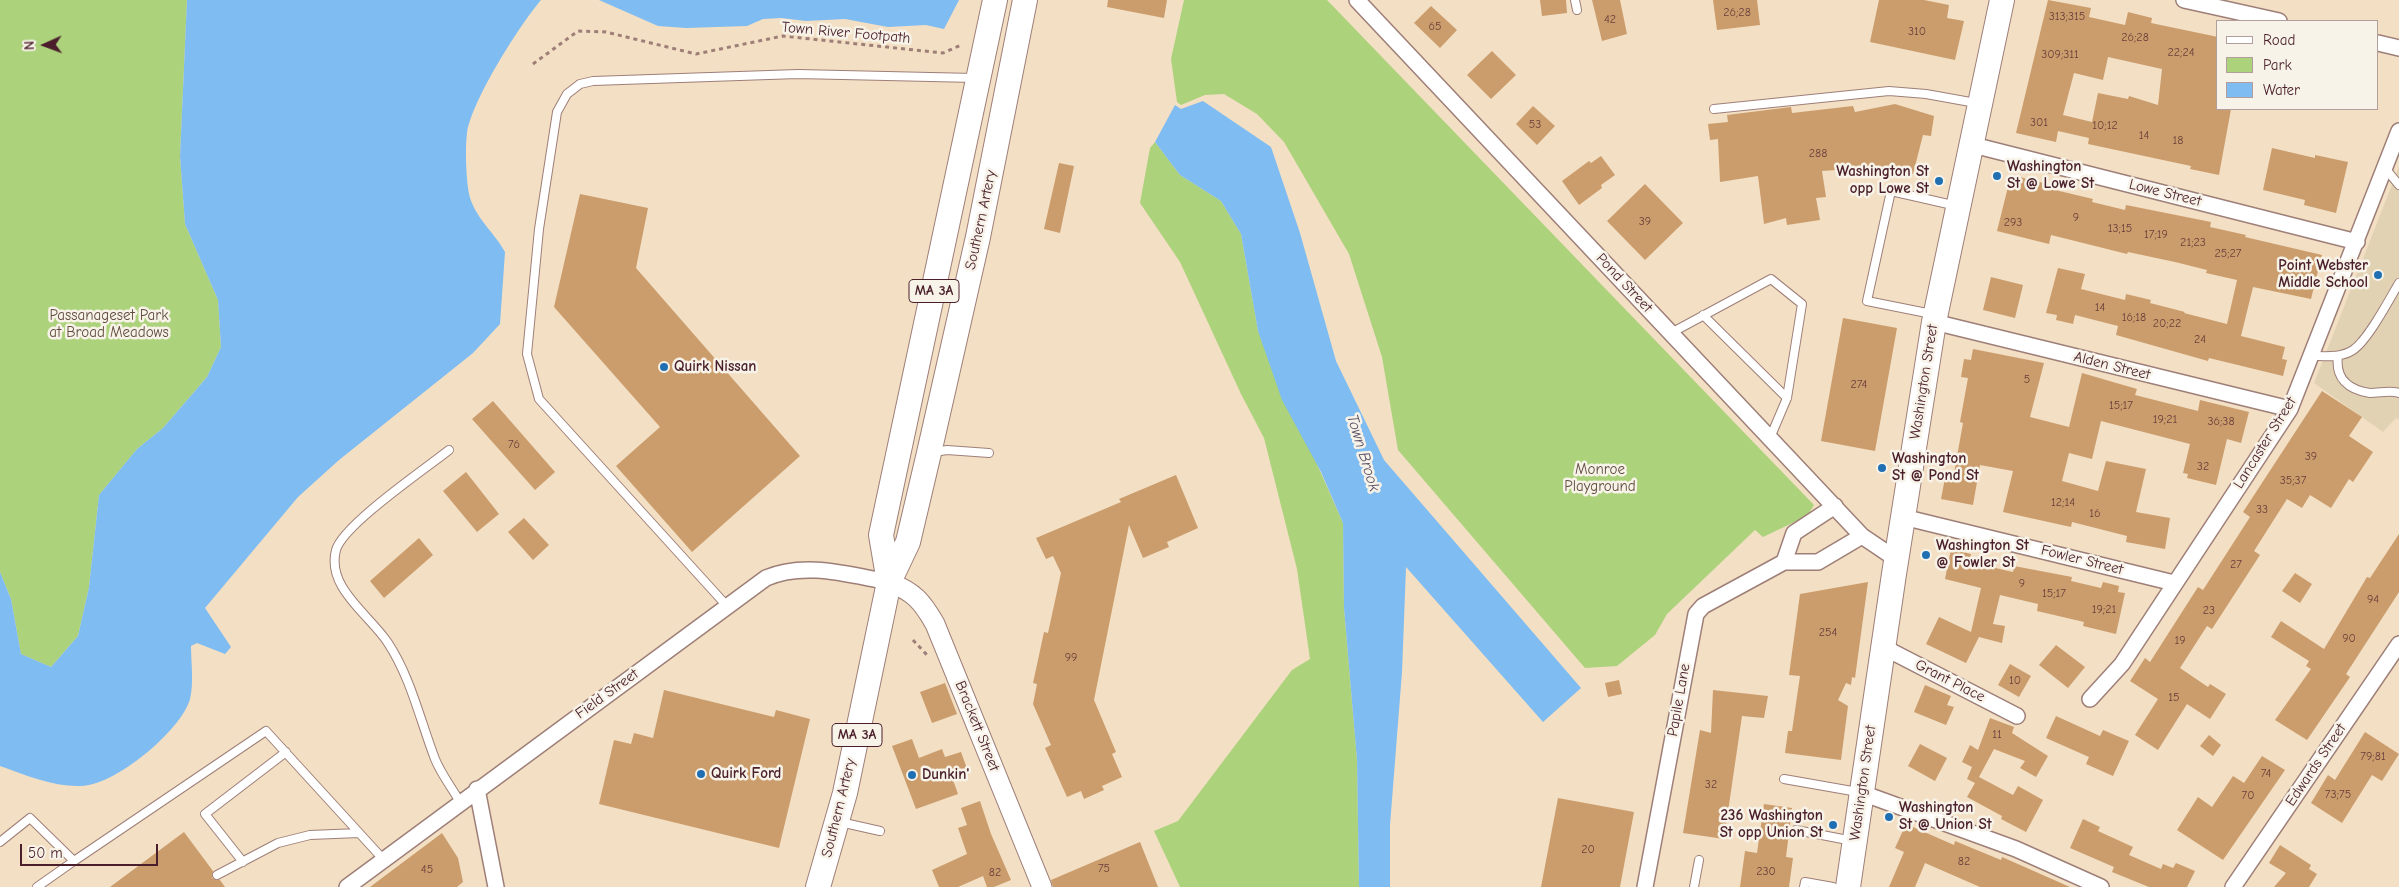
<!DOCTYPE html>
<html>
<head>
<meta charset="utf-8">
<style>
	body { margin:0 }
	#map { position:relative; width:2399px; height:887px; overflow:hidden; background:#f3dfc4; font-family:"Comic Neue",sans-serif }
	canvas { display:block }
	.legend { position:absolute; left:2216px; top:20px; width:162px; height:90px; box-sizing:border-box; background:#f7f3e8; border:1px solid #b29e9c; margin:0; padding:6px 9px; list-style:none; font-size:15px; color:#4a1f2b }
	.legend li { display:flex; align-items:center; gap:10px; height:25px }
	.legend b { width:25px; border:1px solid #b29e9c }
	.north { position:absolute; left:20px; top:20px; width:50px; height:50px; -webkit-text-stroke:4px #f7f3e8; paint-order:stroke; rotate:268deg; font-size:14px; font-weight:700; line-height:20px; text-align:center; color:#4a1f2b }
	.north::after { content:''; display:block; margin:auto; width:18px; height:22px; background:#4a1f2b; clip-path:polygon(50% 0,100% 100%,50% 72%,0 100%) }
	.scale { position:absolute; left:20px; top:844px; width:138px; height:22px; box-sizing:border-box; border:2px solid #4a1f2b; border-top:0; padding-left:6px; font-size:15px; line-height:18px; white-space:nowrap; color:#4a1f2b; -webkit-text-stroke:4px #f7f3e8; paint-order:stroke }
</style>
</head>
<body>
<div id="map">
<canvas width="2399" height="887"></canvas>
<ul class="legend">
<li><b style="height:6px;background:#fff"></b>Road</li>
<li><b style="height:14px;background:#acd27b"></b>Park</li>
<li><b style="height:14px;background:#7ebcf1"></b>Water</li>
</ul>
<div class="north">N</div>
<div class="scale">50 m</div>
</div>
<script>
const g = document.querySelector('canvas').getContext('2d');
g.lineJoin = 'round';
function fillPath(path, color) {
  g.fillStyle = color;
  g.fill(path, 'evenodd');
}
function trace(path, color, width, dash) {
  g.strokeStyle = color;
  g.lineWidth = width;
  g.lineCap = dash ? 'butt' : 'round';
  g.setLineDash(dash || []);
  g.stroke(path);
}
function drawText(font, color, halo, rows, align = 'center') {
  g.font = font + ' "Comic Neue",sans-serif';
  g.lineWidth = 5;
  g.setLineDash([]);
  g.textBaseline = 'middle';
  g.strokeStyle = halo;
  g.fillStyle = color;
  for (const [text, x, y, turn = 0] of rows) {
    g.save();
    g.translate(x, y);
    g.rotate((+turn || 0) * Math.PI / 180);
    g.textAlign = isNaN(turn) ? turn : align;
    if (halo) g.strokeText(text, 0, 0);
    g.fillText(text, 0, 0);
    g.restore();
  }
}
const built = new Path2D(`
	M2399 167V420L2396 418 2383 432 2314 383Z`);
const green = new Path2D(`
	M0 0H187L180 156 185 224 218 300 221 347 207 377 163 428 137 449 99 495 89 587 78 636 51 667 21 654 11 599 0 572Z
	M1184 0H1327L1814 505 1807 516 1763 537 1755 530 1667 614 1655 635 1617 666 1585 668 1398 450 1382 357 1349 254 1284 142 1257 114 1224 94 1205 95 1181 105 1177 102 1171 59Z
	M1155 142 1180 175 1221 201 1241 234 1258 331 1343 523 1344 608 1357 760 1359 887H1180L1154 831 1178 821 1292 670 1310 659 1297 569 1264 438 1241 394 1180 262 1140 203 1150 148Z`);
const water = new Path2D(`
	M187 0H541C519 26 472 100 467 133 465 149 466 178 469 194 474 217 495 233 505 252L500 324 473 353 339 460 298 497 205 608 231 647 225 654 197 643 191 646C191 662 194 683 190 699 181 731 114 786 81 786 54 787 25 775 0 766V572L11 599 21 654 51 667 78 636 89 587 99 495 137 449 163 428 207 377 221 347 218 300 185 224 180 156Z
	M599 0H959L944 29 926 25 888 27 845 19 806 21 781 18 763 19 747 26 686 28 658 26Z
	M1203 101 1271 147 1300 233 1336 361 1384 460 1581 688 1543 722 1406 567 1402 672 1390 825V887H1359L1357 760 1344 608 1343 523 1321 472 1282 400 1258 331 1241 234 1221 201 1180 175 1155 142 1175 105 1181 109Z`);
const building = new Path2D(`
	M1108 0H1167L1164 18 1107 7Z
	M1540 0H1566L1567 13 1542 16Z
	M1592 0H1620L1627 34 1602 41Z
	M1713 0H1757L1760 25 1717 30Z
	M1879 0H1924L1949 5 1947 18 1964 21 1955 60 1870 42Z
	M2048 0 2091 8 2089 17 2125 25 2128 12 2152 18 2151 23 2218 37V109H2231L2219 175 2190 169 2191 166 2088 144 2089 138 2058 131 2056 142 2016 133ZM2108 57 2162 69 2158 105 2129 96 2128 99 2098 93 2092 122 2063 115 2074 73 2103 80Z
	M1431 6 1457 30 1440 48 1414 23Z
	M1492 51 1516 75 1491 99 1467 75Z
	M1895 104 1934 116 1931 136 1923 135 1913 174 1851 169 1822 171 1826 197 1816 198 1820 220 1787 225 1786 218 1764 224 1758 176 1720 182 1718 139 1710 140 1708 124 1728 122 1727 115 1791 107 1792 113 1853 106 1855 112Z
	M1533 106 1555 126 1537 145 1516 124Z
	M2272 148 2315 158V155L2348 162 2336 213 2304 205 2305 200 2263 190Z
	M1601 156 1615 175 1601 185 1602 188 1579 205 1562 181 1589 161 1591 163Z
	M1059 163 1074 166 1060 233 1044 229Z
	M2011 175 2052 185 2051 189 2093 199 2092 202 2125 210 2126 205 2211 222 2210 227 2246 235 2245 237 2322 255 2311 299 2253 287 2241 336 2285 347 2282 359 2287 360 2283 376 2209 358 2208 361 2116 335 2118 326 2075 315 2073 324 2056 320 2057 315 2046 313 2058 268 2085 274 2081 289 2125 300 2126 294 2151 300 2150 303 2185 312 2184 313 2227 324 2237 280 2206 273 2207 270 2175 262 2128 252 2127 254 2051 235 2049 244 1997 231Z
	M1645 184 1683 223 1645 260 1607 221Z
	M580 194 648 208 636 268 800 456 692 552 616 466 660 427 554 307Z
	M1991 277 2023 285 2015 318 1983 310Z
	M1843 318 1897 328 1875 451 1821 441Z
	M1973 349 2044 363 2030 417 2069 427 2082 373 2137 389 2135 395 2198 411 2200 400 2249 412 2241 443 2227 439 2216 485 2187 478 2188 474 2183 473 2190 444 2101 421 2092 459 2069 453 2062 481 2098 491 2106 461 2146 469 2136 512 2170 518 2165 549 2126 542 2127 536 2072 522 2071 527 2003 512 2013 471 1980 465 1973 505 1941 499 1945 478 1953 479 1963 423 1960 422 1968 378 1961 377 1964 359 1971 360Z
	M2322 391 2362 417 2349 436 2373 452 2353 482 2349 479 2331 508 2310 495 2302 508 2287 499 2254 551 2260 555 2212 629 2207 626 2180 668 2208 687 2210 684 2226 694 2210 719 2187 704 2158 750 2135 735 2158 699 2130 681 2145 658 2150 662 2198 587 2203 590 2250 517 2243 512Z
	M493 401 555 472 535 490 472 419Z
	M466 472 499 514 477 532 443 491Z
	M1176 475 1198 528 1167 542 1169 547 1143 558 1129 525 1094 700 1116 752 1112 754 1122 777 1102 786 1104 790 1084 799 1081 791 1067 797 1045 748 1051 745 1033 704 1037 684 1033 683 1044 632 1048 633 1061 573 1053 556 1046 559 1036 538 1121 502 1119 499Z
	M524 518 549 545 533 560 508 532Z
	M2399 534V592L2346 674 2350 677 2307 740 2275 720 2311 669 2306 666 2309 661 2271 637 2281 621 2324 649 2367 577 2370 578Z
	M419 538 433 555 384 598 370 581Z
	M1951 549 1971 554 1969 562 2013 572 2014 566 2072 577 2071 581 2101 588 2103 582 2119 586 2118 592 2125 593 2116 634 2083 626 2084 622 2037 611 2038 604 2000 595 1993 624 2005 626 2002 643 1979 637 1966 663 1926 644 1939 617 1971 632 1981 588 1945 579Z
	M2295 573 2312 584 2300 603 2282 591Z
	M1868 582 1855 678 1852 677 1851 685 1846 683 1838 700 1848 706 1841 760 1785 753 1788 731H1792L1800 676 1789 675 1800 594Z
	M2056 645 2085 667 2068 688 2039 665Z
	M2010 664 2031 676 2019 697 1998 685Z
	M1619 680 1622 694 1608 697 1605 683Z
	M945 683 957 714 932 723 920 692Z
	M1925 685 1951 696 1947 705 1954 707 1946 725 1914 712Z
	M664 690 774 717 776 710 810 719 779 848 599 804 614 740 631 744 634 733 653 738Z
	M1713 690 1768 696 1764 718 1742 716 1724 839 1683 833 1700 730 1711 733Z
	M2056 716 2100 736 2103 730 2129 741 2113 776 2086 764 2089 757 2046 738Z
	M1990 718 2014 727 2012 733 2048 756 2036 777 2020 768 2025 761 1994 749 1979 777 2013 795 2018 786 2043 800 2026 832 2001 819 2002 816 1967 797 1975 783 1967 779 1972 767 1962 762 1970 745 1978 750Z
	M2365 732 2399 754 2382 781 2372 775 2342 823 2311 803 2328 775 2335 780Z
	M2209 735 2221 745 2213 756 2200 746Z
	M912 739 919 758 942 749 945 757 961 752 969 774 953 780 958 794 916 809 892 746Z
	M1920 744 1947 758 1935 781 1908 766Z
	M2262 756 2285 770 2223 860 2177 830 2198 797 2212 807 2233 776 2244 783Z
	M1558 798 1634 812 1620 887H1541Z
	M980 801 991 834 1011 880 994 887H987L983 876 958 887H939L932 870 967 854 958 828 967 825 961 808Z
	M1764 804 1792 808 1786 857 1793 858 1789 887H1740L1745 851 1757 853Z
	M2083 819 2100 827 2098 831 2133 847 2129 855 2161 869 2163 864 2173 868 2176 863 2195 871 2187 887H2149L2112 872 2114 867 2070 848Z
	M1906 824 1954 845 1955 841 2001 860 2002 857 2070 887H1980L1925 863 1915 887H1889L1904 852 1895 848Z
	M184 832 213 871 212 878 220 880 225 887H110Z
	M442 833 458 858 463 882 457 887H370Z
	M1140 842 1158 887H1053L1051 880Z
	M2280 845 2311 865 2309 869 2317 874 2309 887H2274L2286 873 2269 863Z`);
const path = new Path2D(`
	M533 64 578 31 606 32 696 54 783 36 943 53 961 45
	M913 640 927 655`);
const service = new Path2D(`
	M1575 0 1577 10
	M1714 109 1889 91 1926 94 1976 103
	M2385 168 2399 185
	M1932 314 1867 301 1891 191 1957 206
	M1703 315 1787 398
	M1671 333 1771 279 1802 304 1787 398 1770 438
	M2311 356C2325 356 2341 358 2353 350 2368 340 2389 300 2399 283
	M2338 356C2335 378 2348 390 2370 393 2380 393 2390 390 2399 393
	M449 450C425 469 343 525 336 550 326 588 370 615 388 643 411 678 420 720 435 759 441 774 452 788 460 802
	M934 452 947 450 989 453
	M727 606 539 399 527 354 539 229 557 112 567 94 580 84 593 81 798 74 975 78
	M1784 779 1858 792
	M840 822 880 831
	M1796 830 1853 841
	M0 842 30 818 74 861 266 731 383 859
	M243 862 205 814 286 752
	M217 875 278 843 310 835 359 833
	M37 887 74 861
	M1694 887 1699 860
	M1804 887 1805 882 1833 887`);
const minor = new Path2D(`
	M1357 0 1862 536 1896 559
	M2184 0 2279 21
	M2378 43 2399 48
	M1973 145 2357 242
	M1934 322 2290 409
	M1903 517 2174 583
	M1784 562 1794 533 1835 506
	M1883 647 2017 716
	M2090 699 2122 664 2290 409 2399 131
	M477 789 496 887
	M1862 793 2016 849 2101 887
	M347 887 766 578C805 561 849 575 889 582
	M1645 887 1696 614 1703 606 1784 562H1818L1862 536
	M2233 887 2399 644`);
const tertiary = new Path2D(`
	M889 582C914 592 922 601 935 624L1042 887`);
const primary = new Path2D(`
	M889 582 881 535 995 0
	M818 887 845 793 889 582 908 542 929 453 978 237 1025 0
	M1848 887 1894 574 1934 322 2002 0`);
const markers = [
	[1997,176,5,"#1f6fb2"],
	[1939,181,5,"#1f6fb2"],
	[2378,275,5,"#1f6fb2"],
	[664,367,5,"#1f6fb2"],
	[1882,468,5,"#1f6fb2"],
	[1926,555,5,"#1f6fb2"],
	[701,774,5,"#1f6fb2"],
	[912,775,5,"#1f6fb2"],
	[1889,817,5,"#1f6fb2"],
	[1833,825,5,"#1f6fb2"]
];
const numberNames = [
	["26;28",1737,13],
	["313;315",2067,17],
	["42",1610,20],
	["65",1435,27],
	["310",1917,32],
	["26;28",2135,38],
	["22;24",2181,53],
	["309;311",2060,55],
	["301",2039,123],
	["53",1535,125],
	["10;12",2105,126],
	["14",2144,136],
	["18",2178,141],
	["288",1818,154],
	["9",2076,218],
	["39",1645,222],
	["293",2013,223],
	["13;15",2120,229],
	["17;19",2156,235],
	["21;23",2193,243],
	["25;27",2228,254],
	["14",2100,308],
	["16;18",2134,318],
	["20;22",2167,324],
	["24",2200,340],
	["5",2027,380],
	["274",1859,385],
	["15;17",2121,406],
	["19;21",2165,420],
	["36;38",2221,422],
	["76",514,445],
	["39",2311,457],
	["32",2203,467],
	["35;37",2293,481],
	["12;14",2063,503],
	["33",2262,510],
	["16",2095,514],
	["27",2236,565],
	["9",2022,584],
	["15;17",2054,594],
	["94",2373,600],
	["19;21",2104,610],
	["23",2209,611],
	["254",1828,633],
	["90",2349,639],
	["19",2180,641],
	["99",1071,658],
	["10",2015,681],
	["15",2174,698],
	["11",1997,735],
	["79;81",2373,757],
	["74",2266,774],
	["32",1711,785],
	["73;75",2338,795],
	["70",2248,796],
	["20",1588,850],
	["82",1964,862],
	["75",1104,869],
	["45",427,870],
	["230",1766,872],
	["82",995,873]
];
const shields = [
	[934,291,50],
	[857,735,50]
];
const shieldNames = [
	["MA 3A",934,291],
	["MA 3A",857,735]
];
const streetNames = [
	["Town River Footpath",846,33,5],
	["Lowe Street",2165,193,14],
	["Southern Artery",981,220,-78],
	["Pond Street",1624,283,47],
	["Alden Street",2112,366,14],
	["Washington Street",1924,382,-81],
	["Lancaster Street",2265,443,-58],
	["Fowler Street",2082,560,14],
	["Grant Place",1950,681,27],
	["Field Street",607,694,-36],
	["Papile Lane",1679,700,-80],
	["Brackett Street",977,726,68],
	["Edwards Street",2316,765,-56],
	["Washington Street",1863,783,-82],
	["Southern Artery",839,808,-76]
];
const poiNames = [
	["Washington",2007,167],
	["St @ Lowe St",2007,184],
	["Washington St",1929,172,"right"],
	["opp Lowe St",1929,189,"right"],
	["Point Webster",2368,266,"right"],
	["Middle School",2368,283,"right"],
	["Quirk Nissan",674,367],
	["Washington",1892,459],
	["St @ Pond St",1892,476],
	["Washington St",1936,546],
	["@ Fowler St",1936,563],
	["Quirk Ford",711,774],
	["Dunkin'",922,775],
	["Washington",1899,808],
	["St @ Union St",1899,825],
	["236 Washington",1823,816,"right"],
	["St opp Union St",1823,833,"right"]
];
const parkNames = [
	["Passanageset Park",109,316],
	["at Broad Meadows",109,333],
	["Monroe",1600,470],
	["Playground",1600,487]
];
const waterNames = [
	["Town Brook",1363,453,73]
];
fillPath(built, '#e2d2b4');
fillPath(green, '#acd27b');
fillPath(water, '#7ebcf1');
fillPath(building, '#cb9d6c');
trace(service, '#9e7f78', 10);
trace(minor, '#9e7f78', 18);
trace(tertiary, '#9e7f78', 21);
trace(primary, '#9e7f78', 26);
trace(path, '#9e7f78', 3, [4, 4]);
trace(service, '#fff', 8);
trace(minor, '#fff', 15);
trace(tertiary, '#fff', 19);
trace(primary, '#fff', 24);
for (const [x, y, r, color] of markers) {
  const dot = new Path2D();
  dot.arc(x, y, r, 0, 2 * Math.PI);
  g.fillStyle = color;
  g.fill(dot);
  trace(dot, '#f7f3e8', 2);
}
drawText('12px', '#6a3e3b', null, numberNames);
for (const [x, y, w] of shields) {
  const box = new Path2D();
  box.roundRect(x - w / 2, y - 11.5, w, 23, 4);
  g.fillStyle = '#f7f3e8';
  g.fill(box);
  trace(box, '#4a1f2b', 1);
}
drawText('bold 14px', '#4a1f2b', null, shieldNames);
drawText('15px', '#4a1f2b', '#f7f3e8', streetNames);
drawText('bold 15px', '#4a1f2b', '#f7f3e8', poiNames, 'left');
drawText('15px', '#624c3f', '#f7f3e8', parkNames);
drawText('italic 16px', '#5a4e66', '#f7f3e8', waterNames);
</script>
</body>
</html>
